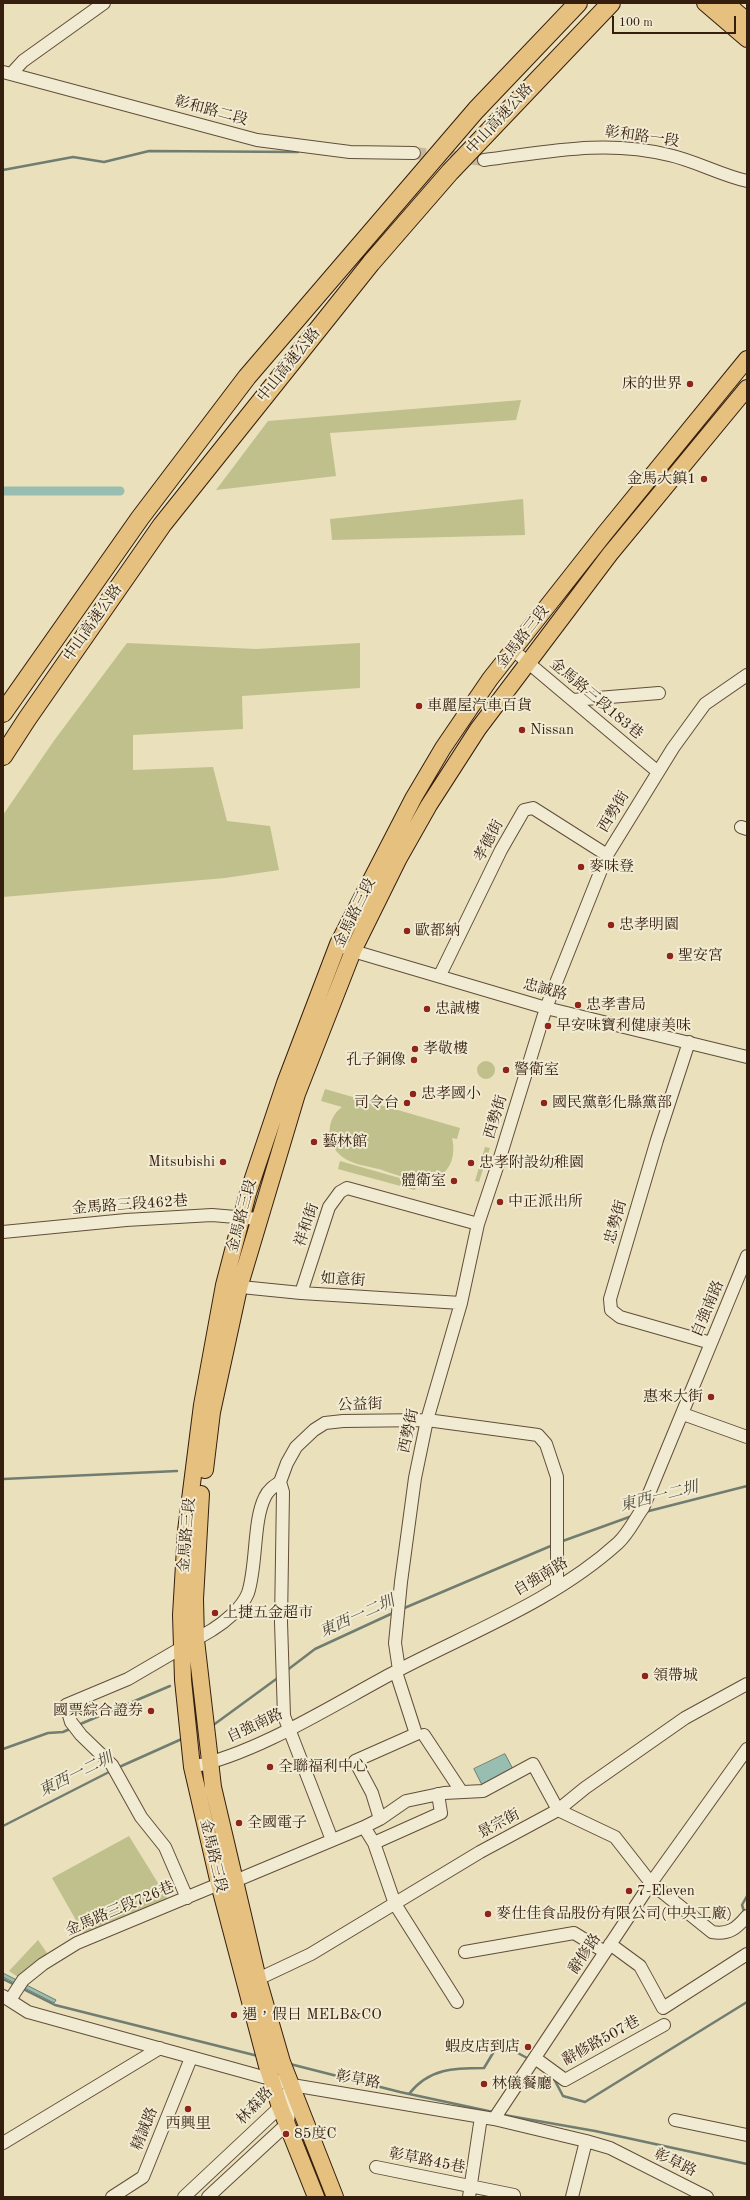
<!DOCTYPE html>
<html>
<head>
<meta charset="utf-8">
<style>
	body { margin:0 }
	#map { position:relative; width:750px; height:2200px; overflow:hidden; background:#eae0bc; font-family:"Old Standard TT",serif }
	canvas { display:block }
	.frame { position:absolute; inset:0; border:4px solid #351e0e; pointer-events:none }
	.scale { position:absolute; left:612px; top:16px; width:124px; height:18px; box-sizing:border-box; border:2px solid #351e0e; border-top:0; padding-left:5px; font-size:12px; line-height:14px; white-space:nowrap; color:#351e0e; -webkit-text-stroke:3px #f1ebd3; paint-order:stroke }
</style>
</head>
<body>
<div id="map">
<canvas width="750" height="2200"></canvas>
<div class="frame"></div>
<div class="scale">100 m</div>
</div>
<script>
const g = document.querySelector('canvas').getContext('2d');
g.lineJoin = 'round';
function fillPath(path, color) {
  g.fillStyle = color;
  g.fill(path, 'evenodd');
}
function trace(path, color, width, dash) {
  g.strokeStyle = color;
  g.lineWidth = width;
  g.lineCap = dash ? 'butt' : 'round';
  g.setLineDash(dash || []);
  g.stroke(path);
}
function drawText(font, color, halo, rows, align = 'center') {
  g.font = font + ' "Old Standard TT","Noto Serif TC",serif';
  g.lineWidth = 4;
  g.setLineDash([]);
  g.textBaseline = 'middle';
  g.strokeStyle = halo;
  g.fillStyle = color;
  for (const [text, x, y, turn = 0] of rows) {
    g.save();
    g.translate(x, y);
    g.rotate((+turn || 0) * Math.PI / 180);
    g.textAlign = isNaN(turn) ? turn : align;
    if (halo) g.strokeText(text, 0, 0);
    g.fillText(text, 0, 0);
    g.restore();
  }
}
const green = new Path2D(`
	M521 400 516 420 330 433 336 476 216 490 268 421Z
	M523 499 525 535 332 540 330 519Z
	M127 643 256 649 360 643V688L242 696 243 729 133 735V770L213 767 227 821 270 826 279 870 225 878 3 897V815L53 742Z
	M477 1070a9 9 0 1 1 18 0a9 9 0 1 1-18 0Z
	M325 1089 460 1128 457 1139 452 1138C458 1162 444 1184 417 1180 404 1178 391 1173 379 1169 366 1166 349 1164 339 1154 325 1140 327 1118 342 1107L321 1101Z
	M485 1147 490 1148 479 1182 475 1181Z
	M340 1161 417 1183 415 1190 338 1169Z
	M129 1836 169 1901 85 1936 52 1878Z
	M38 1940 49 1956 21 1979 9 1971Z`);
const water = new Path2D(`
	M505 1754 514 1771 483 1787 474 1769Z
	M3 1973 56 2000 54 2003 3 1977Z`);
const stream = new Path2D(`
	M3 170 73 157 104 162 149 151 298 152
	M3 1479 177 1471
	M645 1512 747 1486
	M560 1542 632 1516
	M402 1609 553 1545
	M286 1671 315 1649 393 1613
	M78 1725 170 1686
	M212 1726 279 1677
	M3 1749 48 1733 63 1732 72 1728
	M117 1768 184 1738
	M3 1826 111 1771
	M745 1914 742 1905 747 1896
	M3 1979 15 1985
	M21 1988 55 2005 258 2056
	M290 2064 400 2092 493 2112
	M553 2077 563 2096 585 2102 747 2002
	M409 2094C429 2068 455 2068 484 2068L499 2043 529 2059
	M504 2115 595 2131 747 2164`);
const canal = new Path2D(`
	M3 491H120`);
const minorTunnel = new Path2D(`
	M414 153 484 160`);
const minor = new Path2D(`
	M3 72 257 140 350 152 414 153
	M12 73 23 61 104 3
	M484 160C547 152 605 139 669 155 696 161 720 175 747 181
	M513 650 658 772
	M573 700 659 693
	M741 827 747 829
	M338 944 353 951 546 1008 747 1057
	M440 975 501 850 524 810 533 808 607 855
	M689 1042 657 1140 610 1299 611 1310 620 1317 711 1343
	M3 1232 126 1220 212 1215 259 1219
	M231 1286 301 1293 461 1303
	M301 1293 329 1207 340 1192 347 1188 478 1224
	M683 1414 747 1437
	M399 1670 395 1643 401 1582 415 1478 427 1420 461 1303 478 1224 498 1164 546 1008 607 855 673 748 705 704 747 675
	M424 1735 461 1791
	M192 1767C258 1753 331 1706 391 1674 468 1633 553 1602 618 1543 628 1534 635 1519 643 1508L747 1256
	M380 1819 372 1793 355 1761 416 1734 396 1672
	M364 1827 374 1843 395 1904 457 2002
	M332 1840 284 1716 281 1622 283 1492 280 1482 287 1463 296 1447 314 1430 325 1423 343 1421 427 1420 538 1435 546 1444 557 1477V1587
	M374 1843 441 1813 438 1794
	M187 1898 165 1847 141 1817 112 1765 81 1735 71 1722 66 1705 128 1679 212 1630C225 1622 242 1608 248 1593 257 1566 253 1520 265 1497 268 1490 274 1486 280 1482
	M610 1944 640 1966 663 2008 747 1954
	M465 1952 574 1933 605 1952
	M258 1979 311 1954 480 1852 558 1810 585 1788 685 1718 747 1684
	M3 1996 28 2012 292 2085 494 2119 586 2141 610 2148 707 2197
	M10 2000 23 1980 43 1964 77 1943 219 1884 235 1881 364 1827 380 1819 406 1801 444 1793 483 1791 533 1764 558 1810 615 1837 651 1883 712 1932C729 1935 737 1928 747 1916
	M535 2058 565 2080 664 2025
	M494 2119 651 1883 747 1749
	M675 2120 747 2135
	M3 2143 160 2048
	M376 2167 514 2195
	M112 2197 143 2177 191 2058
	M184 2197 280 2107 292 2085
	M208 2197 288 2123 291 2090
	M469 2197 481 2117
	M572 2197 586 2141`);
const major = new Path2D(`
	M705 3 747 39
	M726 3 747 21
	M205 1470 212 1412 239 1288 297 1094 353 951 399 858 429 805 478 729 610 554 747 388
	M201 1494 195 1599 196 1640 213 1787 258 1979 282 2062 335 2197
	M316 2197 280 2107 267 2066 219 1884 192 1767 183 1680 181 1615 186 1531 202 1405 224 1285 248 1193 285 1083 338 944 414 797 443 748 490 679 605 533 747 359`);
const highway = new Path2D(`
	M3 713 140 518 247 377 476 110 578 3
	M3 756 27 719 162 525 371 263 450 172 611 3`);
const markers = [
	[690,384,4,"#8f2418"],
	[704,479,4,"#8f2418"],
	[419,706,4,"#8f2418"],
	[522,730,4,"#8f2418"],
	[581,867,4,"#8f2418"],
	[611,925,4,"#8f2418"],
	[407,931,4,"#8f2418"],
	[670,956,4,"#8f2418"],
	[578,1005,4,"#8f2418"],
	[427,1009,4,"#8f2418"],
	[548,1026,4,"#8f2418"],
	[415,1049,4,"#8f2418"],
	[414,1060,4,"#8f2418"],
	[506,1070,4,"#8f2418"],
	[413,1094,4,"#8f2418"],
	[407,1103,4,"#8f2418"],
	[544,1103,4,"#8f2418"],
	[314,1142,4,"#8f2418"],
	[223,1162,4,"#8f2418"],
	[471,1163,4,"#8f2418"],
	[454,1181,4,"#8f2418"],
	[500,1202,4,"#8f2418"],
	[711,1397,4,"#8f2418"],
	[215,1613,4,"#8f2418"],
	[645,1676,4,"#8f2418"],
	[151,1711,4,"#8f2418"],
	[270,1767,4,"#8f2418"],
	[239,1823,4,"#8f2418"],
	[629,1891,4,"#8f2418"],
	[488,1914,4,"#8f2418"],
	[234,2015,4,"#8f2418"],
	[528,2047,4,"#8f2418"],
	[484,2084,4,"#8f2418"],
	[188,2109,4,"#8f2418"],
	[286,2134,4,"#8f2418"]
];
const streetNames = [
	["彰和路二段",211,111,15],
	["中山高速公路",500,119,-47],
	["彰和路一段",642,137,8],
	["中山高速公路",289,365,-51],
	["中山高速公路",93,623,-55],
	["金馬路三段",523,637,-52],
	["金馬路三段183巷",596,699,40],
	["西勢街",614,812,-59],
	["孝德街",489,841,-62],
	["金馬路三段",355,913,-64],
	["忠誠路",545,990,15],
	["西勢街",496,1117,-73],
	["金馬路三段462巷",130,1205,-4],
	["金馬路三段",242,1216,-75],
	["忠勢街",616,1222,-74],
	["祥和街",307,1225,-71],
	["如意街",343,1280,3],
	["自強南路",708,1309,-67],
	["公益街",360,1405,-2],
	["西勢街",409,1431,-78],
	["金馬路三段",187,1535,-85],
	["自強南路",541,1577,-31],
	["自強南路",255,1726,-25],
	["景宗街",499,1824,-28],
	["金馬路三段",213,1856,77],
	["金馬路三段726巷",120,1909,-23],
	["辭修路",585,1954,-56],
	["辭修路507巷",601,2041,-29],
	["彰草路",358,2080,10],
	["林森路",255,2106,-47],
	["精誠路",145,2129,-68],
	["彰草路45巷",427,2161,11],
	["彰草路",675,2163,26]
];
const poiNames = [
	["床的世界",682,384,"right"],
	["金馬大鎮1",696,479,"right"],
	["車麗屋汽車百貨",427,706],
	["Nissan",530,730],
	["麥味登",589,867],
	["忠孝明園",619,925],
	["歐都納",415,931],
	["聖安宮",678,956],
	["忠孝書局",586,1005],
	["忠誠樓",435,1009],
	["早安味寶利健康美味",556,1026],
	["孝敬樓",423,1049],
	["孔子銅像",406,1060,"right"],
	["警衛室",514,1070],
	["忠孝國小",421,1094],
	["司令台",399,1103,"right"],
	["國民黨彰化縣黨部",552,1103],
	["藝林館",322,1142],
	["Mitsubishi",215,1162,"right"],
	["忠孝附設幼稚園",479,1163],
	["體衛室",446,1181,"right"],
	["中正派出所",508,1202],
	["惠來大街",703,1397,"right"],
	["上捷五金超市",223,1613],
	["領帶城",653,1676],
	["國票綜合證券",143,1711,"right"],
	["全聯福利中心",278,1767],
	["全國電子",247,1823],
	["7-Eleven",637,1891],
	["麥仕佳食品股份有限公司(中央工廠)",496,1914],
	["遇，假日 MELB&CO",242,2015],
	["蝦皮店到店",520,2047,"right"],
	["林儀餐廳",492,2084],
	["西興里",188,2124,"center"],
	["85度C",294,2134]
];
const waterNames = [
	["東西一二圳",659,1497,-14],
	["東西一二圳",357,1617,-24],
	["東西一二圳",76,1775,-26]
];
fillPath(green, '#bfc08b');
fillPath(water, '#98bdb1');
trace(water, '#707d70', 1);
trace(stream, '#707d70', 2.5);
trace(canal, '#98bdb1', 9);
trace(minorTunnel, '#c6b999', 12, [12, 6]);
trace(minor, '#624e3a', 14);
trace(major, '#351e0e', 18);
trace(highway, '#351e0e', 20);
trace(minor, '#f1ebd3', 12);
trace(major, '#e5c07e', 16);
trace(highway, '#e5c07e', 18);
for (const [x, y, r, color] of markers) {
  const dot = new Path2D();
  dot.arc(x, y, r, 0, 2 * Math.PI);
  g.fillStyle = color;
  g.fill(dot);
  trace(dot, '#f1ebd3', 1.5);
}
drawText('15px', '#351e0e', '#f1ebd3', streetNames);
drawText('15px', '#351e0e', '#f1ebd3', poiNames, 'left');
drawText('italic 16px', '#534e3f', '#f1ebd3', waterNames);
</script>
</body>
</html>
